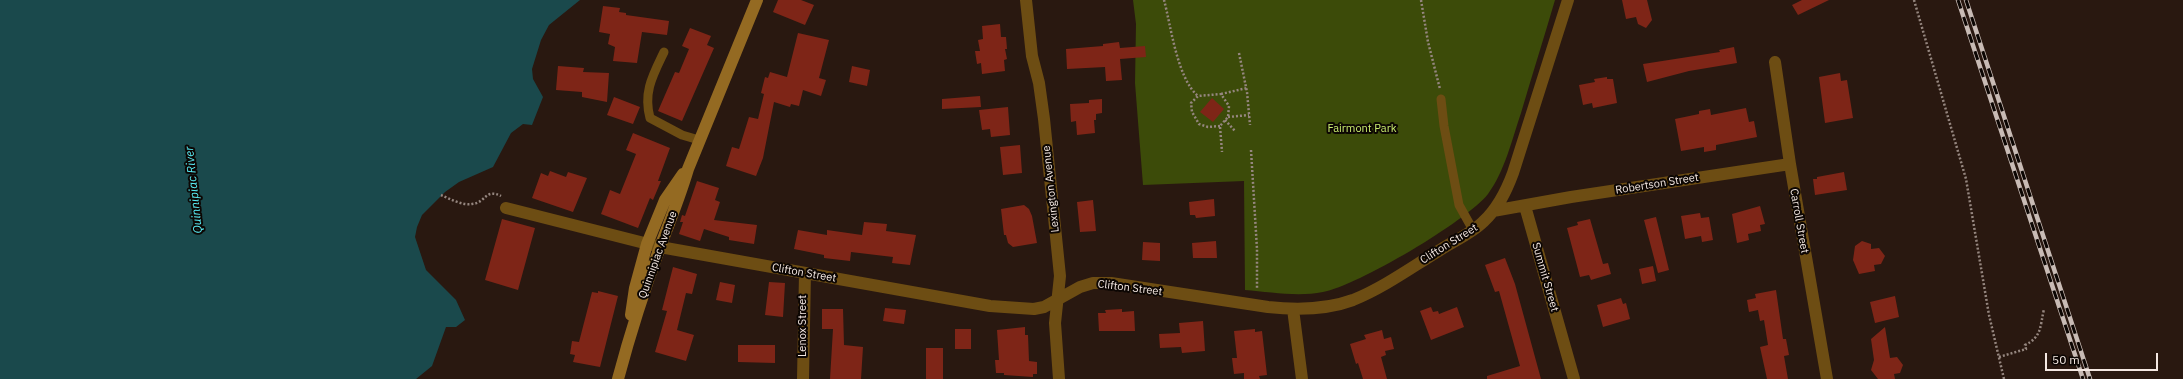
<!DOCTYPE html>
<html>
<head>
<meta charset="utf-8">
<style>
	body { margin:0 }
	#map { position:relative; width:2183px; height:379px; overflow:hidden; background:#291810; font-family:"IBM Plex Sans",sans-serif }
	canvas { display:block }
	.scale { position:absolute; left:2045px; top:353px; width:113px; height:18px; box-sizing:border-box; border:2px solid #f4e8e2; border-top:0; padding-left:5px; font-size:12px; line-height:14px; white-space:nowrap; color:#f4e8e2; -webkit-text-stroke:3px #0c0603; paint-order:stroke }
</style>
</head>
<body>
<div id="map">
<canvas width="2183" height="379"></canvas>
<div class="scale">50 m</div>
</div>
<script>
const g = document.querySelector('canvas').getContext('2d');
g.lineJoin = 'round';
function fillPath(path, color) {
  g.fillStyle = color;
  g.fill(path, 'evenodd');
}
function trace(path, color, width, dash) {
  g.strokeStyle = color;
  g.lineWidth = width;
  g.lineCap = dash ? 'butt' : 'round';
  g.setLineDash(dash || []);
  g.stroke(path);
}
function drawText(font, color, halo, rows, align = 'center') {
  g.font = font + ' "IBM Plex Sans",sans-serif';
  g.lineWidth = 4;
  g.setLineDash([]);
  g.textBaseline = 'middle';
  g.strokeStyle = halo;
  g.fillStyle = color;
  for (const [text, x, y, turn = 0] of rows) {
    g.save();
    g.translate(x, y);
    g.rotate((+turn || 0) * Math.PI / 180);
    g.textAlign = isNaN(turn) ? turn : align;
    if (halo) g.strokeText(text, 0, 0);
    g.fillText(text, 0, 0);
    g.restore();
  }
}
const green = new Path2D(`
	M1133 0H1555C1544 38 1532 75 1521 113 1512 139 1505 171 1488 194 1467 221 1357 286 1323 292 1298 297 1270 292 1245 290L1244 181 1143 185 1135 83 1136 24Z`);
const water = new Path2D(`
	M0 0H580L549 25 541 40 532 69 533 79 543 97 532 125 523 124 511 133 493 167 459 182 445 192 422 215 417 227 415 237 426 270 456 300 465 320 456 327H446L432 366 416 379H0Z`);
const building = new Path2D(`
	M778 0H801L814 5 805 25 773 12Z
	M1622 0H1647L1652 20 1646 28 1638 24 1636 17 1626 19Z
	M1802 0H1829L1798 15 1792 5Z
	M603 6 620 8 619 12 626 13V15L669 21 667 35 642 32 637 63 613 61 615 47 608 44 610 34 599 32Z
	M1000 24 1001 37H1006L1007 49H1005L1007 59 1004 60 1005 71 982 74 981 63 977 64 975 51H980L978 40 983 39 982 26Z
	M690 28 711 36 707 45 714 48 682 121 658 111 675 72 679 73 689 49 682 46Z
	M798 33 829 40 819 78 826 80 821 96 803 90 799 106 791 104 790 107 774 102 763 158 756 176 726 166 732 147 739 149 749 117 758 119 764 94 761 93 765 77 768 78 770 72 787 77Z
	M1119 42 1120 48 1145 46 1146 57 1120 59 1122 80 1106 81 1105 67 1067 69 1066 49 1103 46V44Z
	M1734 47 1737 63 1689 71 1647 82 1643 64 1720 52 1719 50Z
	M558 66 584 68 583 72 609 73 607 102 582 97V92L556 90Z
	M852 66 870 70 867 86 849 82Z
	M1840 73 1841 81 1847 80 1853 118 1825 123 1819 77Z
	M1607 77V79H1613L1617 103 1593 108 1592 103 1583 105 1579 85 1595 82 1594 79Z
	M980 96 981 107 942 109V99Z
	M614 97 640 107 633 124 607 115Z
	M1212 98 1224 109 1213 122 1200 112Z
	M1102 99V113L1096 114V120H1094L1095 133 1077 135 1076 121 1071 122 1070 104 1089 103V100Z
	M1008 107 1010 135 991 137 990 129 982 130 979 110Z
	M1746 108 1749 122 1754 121 1757 137 1716 145V150L1704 152V147L1681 151 1675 119 1699 114V111L1710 109 1711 115Z
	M633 133 670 148 658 181H661L653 200 650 198 638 228 601 214 610 190 620 194 636 154 626 150Z
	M1020 145 1022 173 1003 175 1000 147Z
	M550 171 566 177 568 172 587 178 573 212 532 198 541 173 548 176Z
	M1844 172 1847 190 1815 195 1813 179H1817V177Z
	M697 181 719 188 715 200 720 202 714 220 757 225 754 244 729 240V237L704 229 700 241 679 234 683 222H680L682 215 685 216Z
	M1214 199 1215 216 1196 218 1195 215H1190L1189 202Z
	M1093 200 1096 231 1080 232 1077 202Z
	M1024 205 1029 209 1032 216 1037 243 1013 247 1008 243 1006 235H1004L1001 209Z
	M1760 206 1765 224 1760 225 1761 231 1748 234 1749 240 1737 243 1732 214Z
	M1700 213 1701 218 1709 217 1713 240 1702 242 1701 236 1685 239 1681 216Z
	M1656 217 1669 270 1658 273 1644 220Z
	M502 219 535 228 518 290 485 280Z
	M1590 219 1603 264 1608 263 1611 274 1591 280 1589 275 1580 277 1567 228 1578 225 1577 222Z
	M864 222 887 224 886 231 916 235 910 265 892 263 893 257 851 252 850 261 824 258V255L794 249 798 230 827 235V230L862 235Z
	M1216 241 1217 258H1193L1192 243Z
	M1862 241 1871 244V249L1879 248 1885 256 1881 264 1874 265 1875 271 1859 274 1853 260 1855 246Z
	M1143 242 1160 243V261L1142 260Z
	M1505 258 1515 284 1541 379H1487V376L1520 366 1499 291 1495 292 1485 265Z
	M1653 266 1656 281 1642 284 1639 269Z
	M673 267 697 274 692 294 686 293 677 330 694 335 686 361 655 352 667 311 662 310Z
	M720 282 735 285 732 303 716 300Z
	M769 282 785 283 783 317 765 315Z
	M1776 290 1783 339H1786L1789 355 1784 356 1788 379H1767L1760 347 1768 345 1764 320 1760 321 1758 310 1749 312 1747 300 1756 298 1755 294Z
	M598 291 618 296 600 367 573 362 575 355 570 354 572 341 579 342 592 292 598 293Z
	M1895 296 1899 317 1875 323 1870 302Z
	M1621 298 1623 304 1626 303 1630 319 1603 327 1597 305Z
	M1431 307 1433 312 1438 311 1439 314 1457 307 1464 327 1431 340 1420 311Z
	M885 308 906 310 904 324 883 321Z
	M822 309H843L844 345 863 347 861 379H830L833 329H822Z
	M1122 309V312L1134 311 1135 331H1099L1098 313H1106L1105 310Z
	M1203 321 1205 351 1182 353 1181 347 1160 348 1159 334 1180 333 1179 323Z
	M1025 327V335H1028L1029 361 1037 362V374H1033V377L1004 375V373H996L995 360H999L997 330Z
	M1885 327 1890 358 1897 357 1903 365 1900 373 1894 374 1895 379H1878L1871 370 1874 360 1871 339Z
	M955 329H971V349H955Z
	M1255 329V332L1262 331 1267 375 1259 376 1260 379H1244V373L1234 374 1232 358H1237L1234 331Z
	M1382 330 1384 339 1391 337 1394 349 1385 351 1386 355 1381 357 1387 379H1363L1358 363 1356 364 1350 344 1366 339 1364 335Z
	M738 345H775V363L738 362Z
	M926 348H943V379H926Z`);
const path = new Path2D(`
	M1164 0C1171 26 1177 78 1198 96
	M1421 0 1428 42 1440 89
	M1914 0 1966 179 1989 315 2004 379
	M1239 53 1247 92 1250 125
	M1221 94 1247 88
	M1228 117 1249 115
	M1225 120 1235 131
	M1220 126 1208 127 1199 124 1192 112 1191 103 1198 96 1221 94 1229 106 1228 117 1220 126 1222 152
	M1251 150 1257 249V289
	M441 195C450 199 463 206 472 204 486 203 485 188 501 196
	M1999 357 2026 349 2025 345C2042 337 2040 326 2044 309`);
const service = new Path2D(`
	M664 52C653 75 643 92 650 118L682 135 699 140
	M1441 99 1444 126 1459 205 1473 230`);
const minor = new Path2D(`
	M1026 0 1032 56 1039 83 1044 119 1060 276 1055 323 1059 379
	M1775 62 1790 164 1827 379
	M1525 206 1574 379
	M506 208 660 247 990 306 1034 309 1044 307 1080 287 1093 283H1111L1268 307C1296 310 1326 310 1353 300 1383 288 1412 267 1440 250 1454 241 1472 233 1483 222 1498 208 1506 192 1513 173L1568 0
	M1493 211 1571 197 1790 164
	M1293 309 1302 379
	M803 379 805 273`);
const secondary = new Path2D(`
	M631 315 635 288 647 244 665 200 683 174
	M618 379C630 334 644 290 660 247 670 221 680 196 688 169L757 0`);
const rail = new Path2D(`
	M1958 0 2083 379
	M1966 0 2090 379`);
const parkNames = [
	["Fairmont Park",1362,129]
];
const streetNames = [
	["Robertson Street",1657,184,-9],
	["Lexington Avenue",1051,189,-96],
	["Carroll Street",1799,221,80],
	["Clifton Street",1449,244,-32],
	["Quinnipiac Avenue",658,255,-70],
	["Clifton Street",804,273,10],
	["Summit Street",1545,277,74],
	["Clifton Street",1130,288,7],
	["Lenox Street",803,326,-90]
];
const waterNames = [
	["Quinnipiac River",194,190,-96]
];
fillPath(green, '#3c4b09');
fillPath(water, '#1a494c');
fillPath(building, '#7e2517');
trace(path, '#95867f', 2.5, [2, 2]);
trace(service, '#6d4d13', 9);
trace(minor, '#6d4d13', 12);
trace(secondary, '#946a22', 12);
trace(rail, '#c8bbb5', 4.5);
trace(rail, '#0c0603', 3, [9]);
drawText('11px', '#cbed71', '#0c0603', parkNames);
drawText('11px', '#f4e8e2', '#0c0603', streetNames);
drawText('italic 12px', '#5aeef7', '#0c0603', waterNames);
</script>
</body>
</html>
